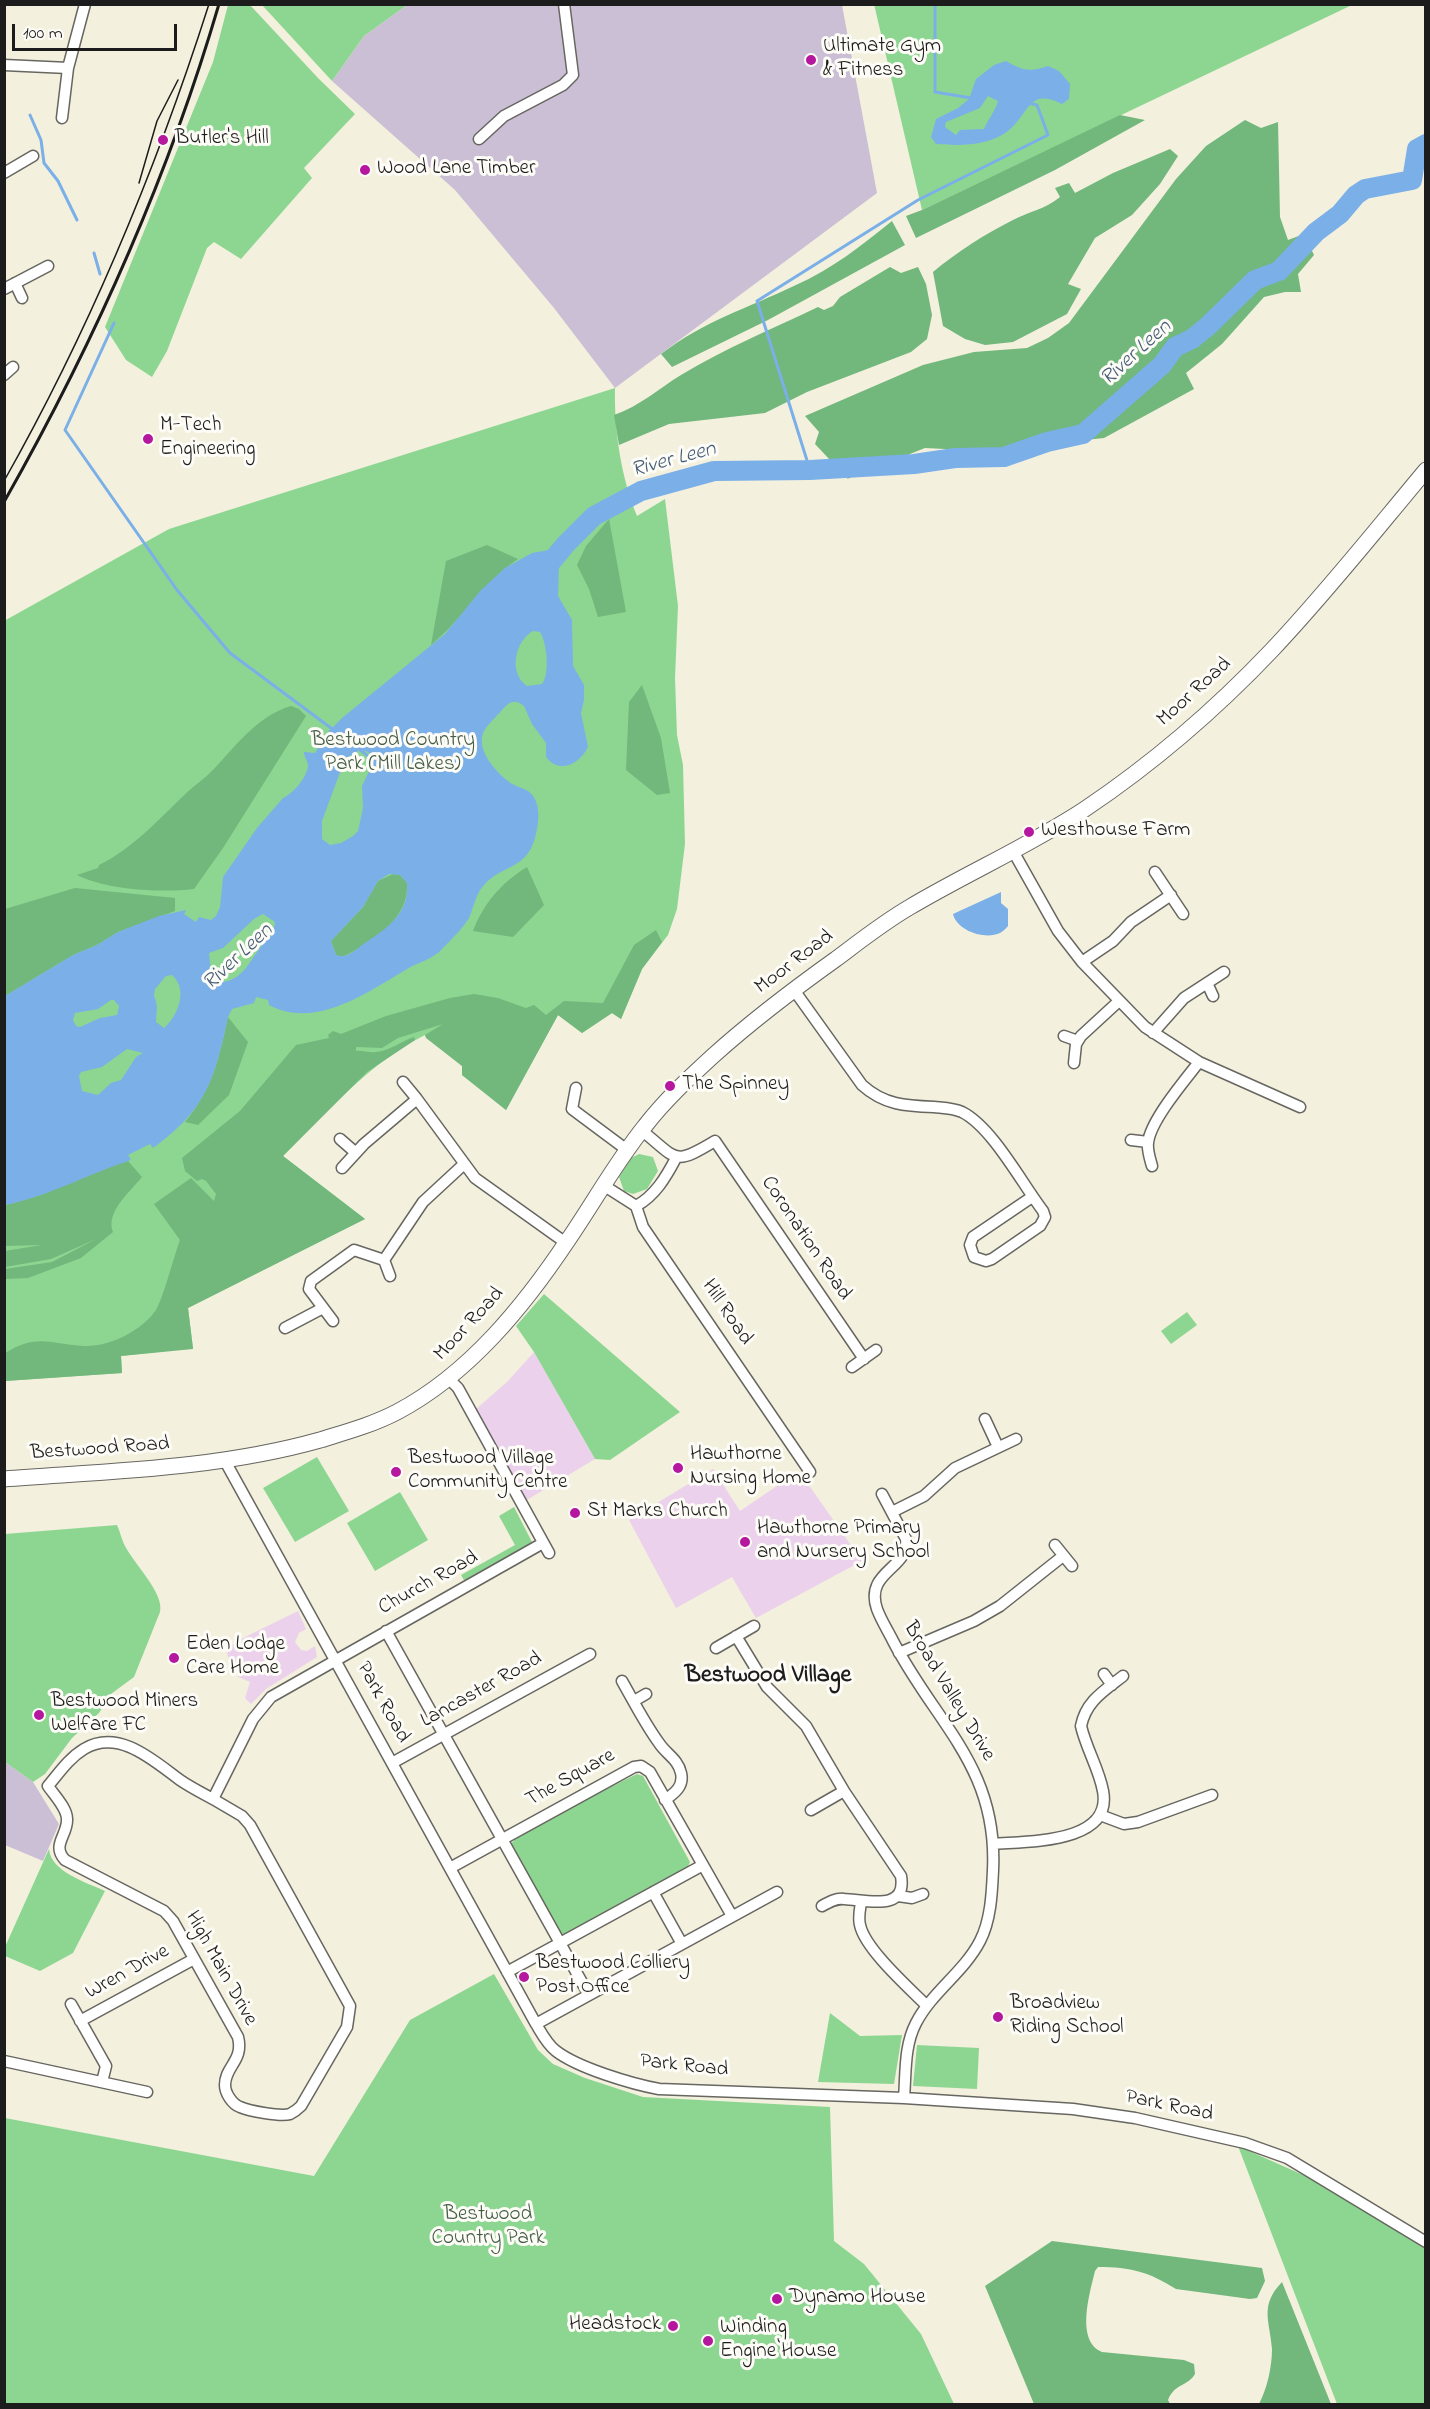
<!DOCTYPE html>
<html>
<head>
<meta charset="utf-8">
<style>
	body { margin:0 }
	#map { position:relative; width:1430px; height:2409px; overflow:hidden; background:#f3f0de; font-family:"Indie Flower",sans-serif }
	canvas { display:block }
	.frame { position:absolute; inset:0; border:6px solid #1c1c1c; pointer-events:none }
	.scale { position:absolute; left:12px; top:24px; width:165px; height:27px; box-sizing:border-box; border:3px solid #1c1c1c; border-top:0; padding-left:8px; font-size:18px; line-height:21px; white-space:nowrap; color:#1c1c1c; -webkit-text-stroke:4px #fdfcf7; paint-order:stroke }
</style>
</head>
<body>
<div id="map">
<canvas width="1430" height="2409"></canvas>
<div class="frame"></div>
<div class="scale">100 m</div>
</div>
<script>
const g = document.querySelector('canvas').getContext('2d');
g.lineJoin = 'round';
function fillPath(path, color) {
  g.fillStyle = color;
  g.fill(path, 'evenodd');
}
function trace(path, color, width, dash) {
  g.strokeStyle = color;
  g.lineWidth = width;
  g.lineCap = dash ? 'butt' : 'round';
  g.setLineDash(dash || []);
  g.stroke(path);
}
function drawText(font, color, halo, rows, align = 'center') {
  g.font = font + ' "Indie Flower",sans-serif';
  g.lineWidth = 6;
  g.setLineDash([]);
  g.textBaseline = 'middle';
  g.strokeStyle = halo;
  g.fillStyle = color;
  for (const [text, x, y, turn = 0] of rows) {
    g.save();
    g.translate(x, y);
    g.rotate((+turn || 0) * Math.PI / 180);
    g.textAlign = isNaN(turn) ? turn : align;
    if (halo) g.strokeText(text, 0, 0);
    g.fillText(text, 0, 0);
    g.restore();
  }
}
const built = new Path2D(`
	M534 1352 595 1459 525 1501 475 1410 508 1381Z
	M713 1469 740 1511 799 1471 862 1561 756 1618 732 1577 676 1608 629 1520Z
	M298 1611 306 1629 299 1633 295 1642 301 1650 307 1651 315 1646 317 1657 266 1689 251 1704 245 1698 250 1682 238 1677 239 1674 229 1660 227 1653 229 1648 235 1642Z`);
const industrial = new Path2D(`
	M407 5H842L877 193 615 388 554 308 455 190 332 81 364 36Z
	M5 1762 33 1782 59 1824 43 1861 5 1845Z`);
const green = new Path2D(`
	M874 4 1352 5 922 210Z
	M228 5H250L318 78 355 114 304 168 312 178 241 259 214 242 207 248 167 351 152 377 126 360 105 327 213 62Z
	M262 5H407L364 36 332 81Z
	M615 388C614 430 621 477 637 516L665 499 678 606 675 678 677 735 683 765 685 844 677 909 668 935 642 969 621 1019 612 1013 582 1033 558 1015 506 1110 462 1075V1066L425 1035C369 1063 327 1112 283 1156L365 1219 188 1308 193 1348 121 1356 122 1373 5 1381 4 621 169 529Z
	M639 1154 653 1157 658 1171 647 1189 633 1194 624 1191 619 1177 631 1158Z
	M544 1294 680 1412 610 1460 595 1459 534 1352 516 1326Z
	M1187 1312 1197 1325 1171 1344 1161 1331Z
	M317 1457 349 1511 295 1542 263 1488Z
	M400 1492 428 1540 375 1571 347 1523Z
	M514 1507 532 1542 465 1582 461 1575 515 1545 499 1516Z
	M117 1525C120 1531 121 1538 124 1544 132 1562 165 1593 160 1612L134 1677 111 1694 99 1713 72 1738 45 1774 33 1782 5 1762V1534Z
	M637 1774 643 1776 690 1862 687 1868 565 1937 559 1935 510 1845C521 1829 613 1786 637 1774Z
	M49 1849C51 1872 86 1882 105 1891L73 1953 40 1971 5 1956V1947Z
	M494 1974 538 2050 553 2064 585 2078 643 2097 830 2107 834 2241 864 2264 921 2334 954 2404H5V2118L314 2176 410 2020Z
	M830 2013 860 2036 902 2035 894 2084 818 2082Z
	M917 2045 979 2048 977 2089 913 2086Z
	M1238 2146 1319 2182 1399 2230 1425 2249V2404H1337Z`);
const forest = new Path2D(`
	M1120 115 1145 120 1055 170 916 238 906 216 922 210Z
	M1245 120 1261 128 1278 122 1280 217 1288 240 1304 234 1314 255 1298 274 1301 292H1285L1264 297 1222 344 1186 373 1194 389 1104 438 986 451 925 448 847 479 854 462 830 460 815 444 819 432 805 416 923 365 974 352 1027 348 1048 338 1069 323 1176 179 1206 146Z
	M1170 149 1178 156 1160 184 1132 215 1095 238 1068 284 1081 289 1067 314 1013 342 985 345 965 339 943 326 933 272C957 252 985 234 1013 220 1028 212 1046 209 1060 197L1055 188 1069 183 1075 193 1113 173Z
	M892 221 905 245 768 320 672 367 661 354C706 320 746 309 796 285 832 269 861 246 892 221Z
	M890 267 901 273 918 267 926 284 932 315 927 339 911 352 807 392 765 413 669 424 619 445 614 415C640 406 658 389 681 375 724 349 772 329 818 307L824 310 833 306 840 297Z
	M609 519 626 612 598 617 589 589 577 565 586 546Z
	M487 545 518 559C483 582 463 619 431 645L446 561Z
	M642 685 661 738 670 793 657 795 626 770 629 702Z
	M291 706 299 709 306 716 223 848 194 889C161 893 106 890 77 875L98 868 99 865C136 847 162 815 192 788 199 782 206 777 213 770 236 746 257 716 291 706Z
	M527 867 544 905 513 937 473 931C484 903 501 883 527 867Z
	M393 874 400 875 407 883C410 919 370 944 342 957L336 955 331 941 363 907 378 881Z
	M75 888 175 898V911L118 932 97 945 73 955 5 996V909Z
	M656 930 662 942 642 969 621 1019 612 1013 582 1033 558 1015 506 1110 462 1075V1066L426 1038 425 1035 443 1024 398 1038 382 1048 356 1047V1051C362 1050 369 1053 376 1052 390 1051 401 1041 414 1037L415 1040 367 1072 283 1156 365 1219 188 1308 193 1349 121 1356 122 1373 5 1381V1353C38 1333 49 1344 84 1346 110 1347 141 1331 156 1310 163 1299 174 1256 180 1240L154 1204 191 1178 214 1201 216 1194 206 1181 202 1179 197 1181 185 1171 182 1158 240 1111 296 1045 329 1038 328 1035 333 1031 341 1034 386 1016 450 998 474 994 498 998 526 1008 534 1005 546 1015 564 1001 603 1003 634 945Z
	M228 1017 248 1042 229 1095 198 1125 185 1122C213 1088 219 1059 228 1017Z
	M128 1161 142 1177C131 1191 105 1212 113 1232L81 1258 28 1278 5 1279V1269L52 1262 96 1239 51 1259 5 1267V1251L42 1245 5 1246V1205C48 1196 86 1174 128 1161Z
	M1052 2241 1262 2268 1265 2281 1257 2298 1250 2299 1176 2289C1149 2272 1131 2267 1098 2267L1095 2271C1090 2292 1075 2341 1102 2352L1184 2360 1194 2364 1195 2374C1187 2387 1175 2383 1168 2400L1170 2404H1034L985 2286Z
	M1282 2282 1331 2404H1259C1267 2389 1272 2367 1272 2349 1270 2321 1259 2306 1282 2282Z`);
const water = new Path2D(`
	M1006 61C1022 71 1031 72 1048 66L1059 71 1070 84 1069 99 1062 104C1028 87 1030 113 1008 131 989 146 959 146 936 144L931 137 936 119 958 108 969 99 976 79 994 65ZM988 96 998 101C995 112 988 119 984 129L960 130 956 135 945 127 946 122 980 108Z
	M554 549 562 557 559 563 558 596 572 620 573 666 584 685V700L581 713 588 747C579 765 559 774 546 757V743L532 724 524 706C515 698 509 702 502 710 496 717 488 724 484 731 475 749 495 771 508 781 513 786 522 787 528 791 542 801 539 823 535 838 526 870 503 864 484 885 475 895 474 907 469 918 464 927 450 941 442 949 435 958 417 963 407 969 368 992 316 1030 269 1005L268 1000 256 997 254 1003 232 1009 228 1017C215 1079 206 1110 153 1148L150 1144 128 1155 131 1160C88 1174 49 1196 5 1205V996L73 955 97 945 118 932 159 916 186 910 184 914 196 922 199 917 211 920 216 916 220 907 223 877 257 828 283 798C293 794 307 777 308 766 308 761 304 757 304 752L315 753 326 734 342 718 445 634 481 590 505 568 532 553ZM533 631 540 632C547 643 550 674 542 684L527 686C508 673 515 641 533 631ZM358 751H366L371 754V767L362 786 363 808 358 831 353 836 341 843 330 845 322 839V821L345 759ZM389 874 400 875 407 883C410 915 384 930 362 945 354 951 347 959 336 955L331 941 363 907 378 881ZM263 914 275 922 273 934C251 950 248 985 215 982L211 974 209 953 223 948 254 919ZM172 975C188 989 179 1015 164 1028L156 1022 157 1006 154 995 155 989 166 976ZM111 1000H114L119 1006 117 1015 100 1018 80 1027 76 1026 73 1020 75 1013 98 1009ZM127 1049 143 1053 136 1057 121 1080 111 1083 98 1095 82 1091 79 1076 81 1072 102 1067Z
	M1001 892V903L1008 909V926C1006 928 1004 931 1000 933 985 940 957 931 953 914Z`);
const stream = new Path2D(`
	M935 4V92L971 98
	M30 115 41 140 44 163 58 181 77 220
	M94 253 100 274
	M114 323 65 430 177 590 230 653 335 731
	M810 470 757 301 918 200 1048 135 1037 105 1028 103
	M359 749 373 760`);
const river = new Path2D(`
	M541 574 566 544 594 516 641 491 714 471 810 470 914 464 955 458 1004 457 1047 442 1083 434 1162 365 1175 347 1192 339 1208 326 1255 280 1279 271 1316 232 1340 214 1356 195 1365 189 1412 180 1417 149 1426 144`);
const minor = new Path2D(`
	M4 65 68 68
	M62 118 68 68 85 4
	M479 139 504 116 563 85 573 75 564 4
	M4 173 33 156
	M15 283 22 298
	M4 289 48 266
	M4 375 13 367
	M1013 851 1058 931 1082 962 1145 1027 1199 1062 1300 1107
	M1155 872 1183 914
	M1082 962 1113 941 1131 922 1171 895
	M1207 983 1213 996
	M794 990 862 1085C884 1105 906 1106 934 1107 944 1108 953 1108 962 1112 992 1127 1021 1182 1043 1211L1045 1217 1040 1226 992 1259 986 1261 974 1257 970 1245 973 1237 1032 1197
	M1153 1033 1184 998 1224 972
	M1064 1036 1078 1041
	M1074 1063 1076 1044 1081 1036 1119 1001
	M403 1082 417 1099
	M576 1088 572 1109 627 1150
	M641 1130C678 1159 672 1167 715 1141L864 1359
	M340 1139 356 1153
	M1131 1140 1148 1142
	M1152 1166C1150 1159 1147 1150 1148 1143 1150 1121 1185 1080 1199 1062
	M342 1168 364 1144 417 1099 475 1178 566 1243
	M603 1185 636 1206 643 1227 810 1472
	M636 1206C655 1196 666 1177 676 1158
	M384 1260 423 1202 463 1165
	M333 1321 309 1289 311 1281 354 1250 384 1260 390 1276
	M285 1328 323 1308
	M852 1367 876 1350
	M449 1379 458 1388 549 1553
	M985 1419 998 1447
	M225 1461 536 2024C542 2034 547 2044 556 2051 578 2068 632 2084 659 2089L904 2098 1073 2109 1135 2118 1245 2143 1287 2158 1426 2242
	M882 1494 906 1539C910 1569 864 1571 877 1609 881 1620 888 1631 893 1641 936 1724 998 1767 993 1870 992 1892 991 1920 980 1941 964 1972 932 1992 916 2023 904 2046 906 2073 904 2098
	M892 1512 924 1496 955 1468 1016 1439
	M1055 1545 1072 1566
	M386 1631 589 1995
	M736 1636 767 1687 806 1726 844 1791 901 1876C907 1912 867 1900 844 1899 836 1898 829 1902 822 1906
	M716 1648 754 1626
	M899 1653 974 1621 1000 1606 1063 1556
	M1104 1674 1112 1685
	M622 1681C634 1702 645 1724 659 1743 666 1754 678 1759 681 1773 684 1786 675 1793 665 1800
	M634 1701 646 1694
	M392 1763 590 1654
	M213 1799 242 1816 250 1825 350 2006 347 2027 301 2106C298 2109 294 2112 290 2114 281 2117 249 2111 240 2107 232 2104 225 2093 225 2085 225 2066 244 2061 238 2037L173 1921 164 1911 65 1860C51 1845 68 1835 67 1819 67 1808 54 1795 48 1786 59 1773 69 1758 84 1749 119 1728 154 1761 180 1780 190 1787 202 1793 213 1799L253 1719 271 1697 543 1543
	M811 1810 844 1791
	M1100 1815 1124 1824 1138 1822 1212 1795
	M993 1844C1027 1841 1113 1844 1103 1791 1099 1769 1086 1748 1081 1726 1086 1701 1104 1691 1123 1676
	M450 1868 634 1767 641 1766 650 1772 732 1916
	M653 1892 682 1944
	M898 1896 912 1898 923 1894
	M861 1902C860 1909 858 1918 860 1925 865 1949 909 1988 926 2005
	M507 1972 703 1865
	M71 2004 106 2066 102 2082
	M80 2021 194 1959
	M536 2024 777 1892
	M4 2061 147 2092`);
const secondary = new Path2D(`
	M4 1479C110 1471 217 1469 320 1440 346 1432 372 1425 397 1412 469 1374 524 1306 568 1240 594 1202 616 1162 645 1126 665 1100 690 1077 714 1055 753 1020 794 989 836 959 860 941 884 922 910 907 967 873 1029 846 1085 809 1152 764 1216 709 1272 650 1326 593 1375 531 1426 470`);
const tram = new Path2D(`
	M139 183 157 121 178 80
	M4 481C90 329 156 170 209 4`);
const rail = new Path2D(`
	M4 502C93 345 168 178 219 4`);
const markers = [
	[811,60,6,"#b5179e"],
	[163,140,6,"#b5179e"],
	[365,170,6,"#b5179e"],
	[148,439,6,"#b5179e"],
	[1029,832,6,"#b5179e"],
	[670,1086,6,"#b5179e"],
	[678,1468,6,"#b5179e"],
	[396,1472,6,"#b5179e"],
	[575,1513,6,"#b5179e"],
	[745,1542,6,"#b5179e"],
	[174,1658,6,"#b5179e"],
	[39,1715,6,"#b5179e"],
	[524,1977,6,"#b5179e"],
	[998,2017,6,"#b5179e"],
	[777,2299,6,"#b5179e"],
	[673,2326,6,"#b5179e"],
	[708,2341,6,"#b5179e"]
];
const poiNames = [
	["Ultimate Gym",823,48],
	["& Fitness",823,72],
	["Butler's Hill",175,140],
	["Wood Lane Timber",377,170],
	["M-Tech",160,427],
	["Engineering",160,451],
	["Westhouse Farm",1041,832],
	["The Spinney",682,1086],
	["Hawthorne",690,1456],
	["Nursing Home",690,1480],
	["Bestwood Village",408,1460],
	["Community Centre",408,1484],
	["St Marks Church",587,1513],
	["Hawthorne Primary",757,1530],
	["and Nursery School",757,1554],
	["Eden Lodge",186,1646],
	["Care Home",186,1670],
	["Bestwood Miners",51,1703],
	["Welfare FC",51,1727],
	["Bestwood Colliery",536,1965],
	["Post Office",536,1989],
	["Broadview",1010,2005],
	["Riding School",1010,2029],
	["Dynamo House",789,2299],
	["Headstock",661,2326,"right"],
	["Winding",720,2329],
	["Engine House",720,2353]
];
const streetNames = [
	["Moor Road",1195,693,-42],
	["Moor Road",795,963,-37],
	["Coronation Road",805,1239,56],
	["Hill Road",726,1313,56],
	["Moor Road",470,1325,-47],
	["Bestwood Road",100,1450,-4],
	["Church Road",429,1584,-29],
	["Lancaster Road",482,1691,-29],
	["Broad Valley Drive",948,1692,59],
	["Park Road",382,1703,61],
	["The Square",571,1779,-29],
	["High Main Drive",220,1969,61],
	["Wren Drive",128,1973,-29],
	["Park Road",684,2067,6],
	["Park Road",1169,2107,12]
];
const parkNames = [
	["Bestwood Country",393,742],
	["Park (Mill Lakes)",393,766],
	["Bestwood",488,2216],
	["Country Park",488,2240]
];
const waterNames = [
	["River Leen",1137,354,-42],
	["River Leen",674,461,-15],
	["River Leen",239,958,-43]
];
const quarterNames = [
	["Bestwood Village",768,1677]
];
fillPath(built, '#ebd1eb');
fillPath(industrial, '#cbbfd5');
fillPath(green, '#8dd691');
fillPath(forest, '#72b77b');
fillPath(water, '#7bafe8');
trace(stream, '#7bafe8', 3);
trace(river, '#7bafe8', 20);
trace(minor, '#676660', 13);
trace(secondary, '#676660', 17);
trace(minor, '#fff', 10);
trace(secondary, '#fff', 15);
trace(tram, '#1c1c1c', 1.5);
trace(rail, '#1c1c1c', 3);
for (const [x, y, r, color] of markers) {
  const dot = new Path2D();
  dot.arc(x, y, r, 0, 2 * Math.PI);
  g.fillStyle = color;
  g.fill(dot);
  trace(dot, '#fdfcf7', 2);
}
drawText('21px', '#1c1c1c', '#fdfcf7', poiNames, 'left');
drawText('21px', '#1c1c1c', '#fdfcf7', streetNames);
drawText('21px', '#445d45', '#fdfcf7', parkNames);
drawText('italic 22px', '#475e78', '#fdfcf7', waterNames);
drawText('bold 24px', '#1c1c1c', '#fdfcf7', quarterNames);
</script>
</body>
</html>
